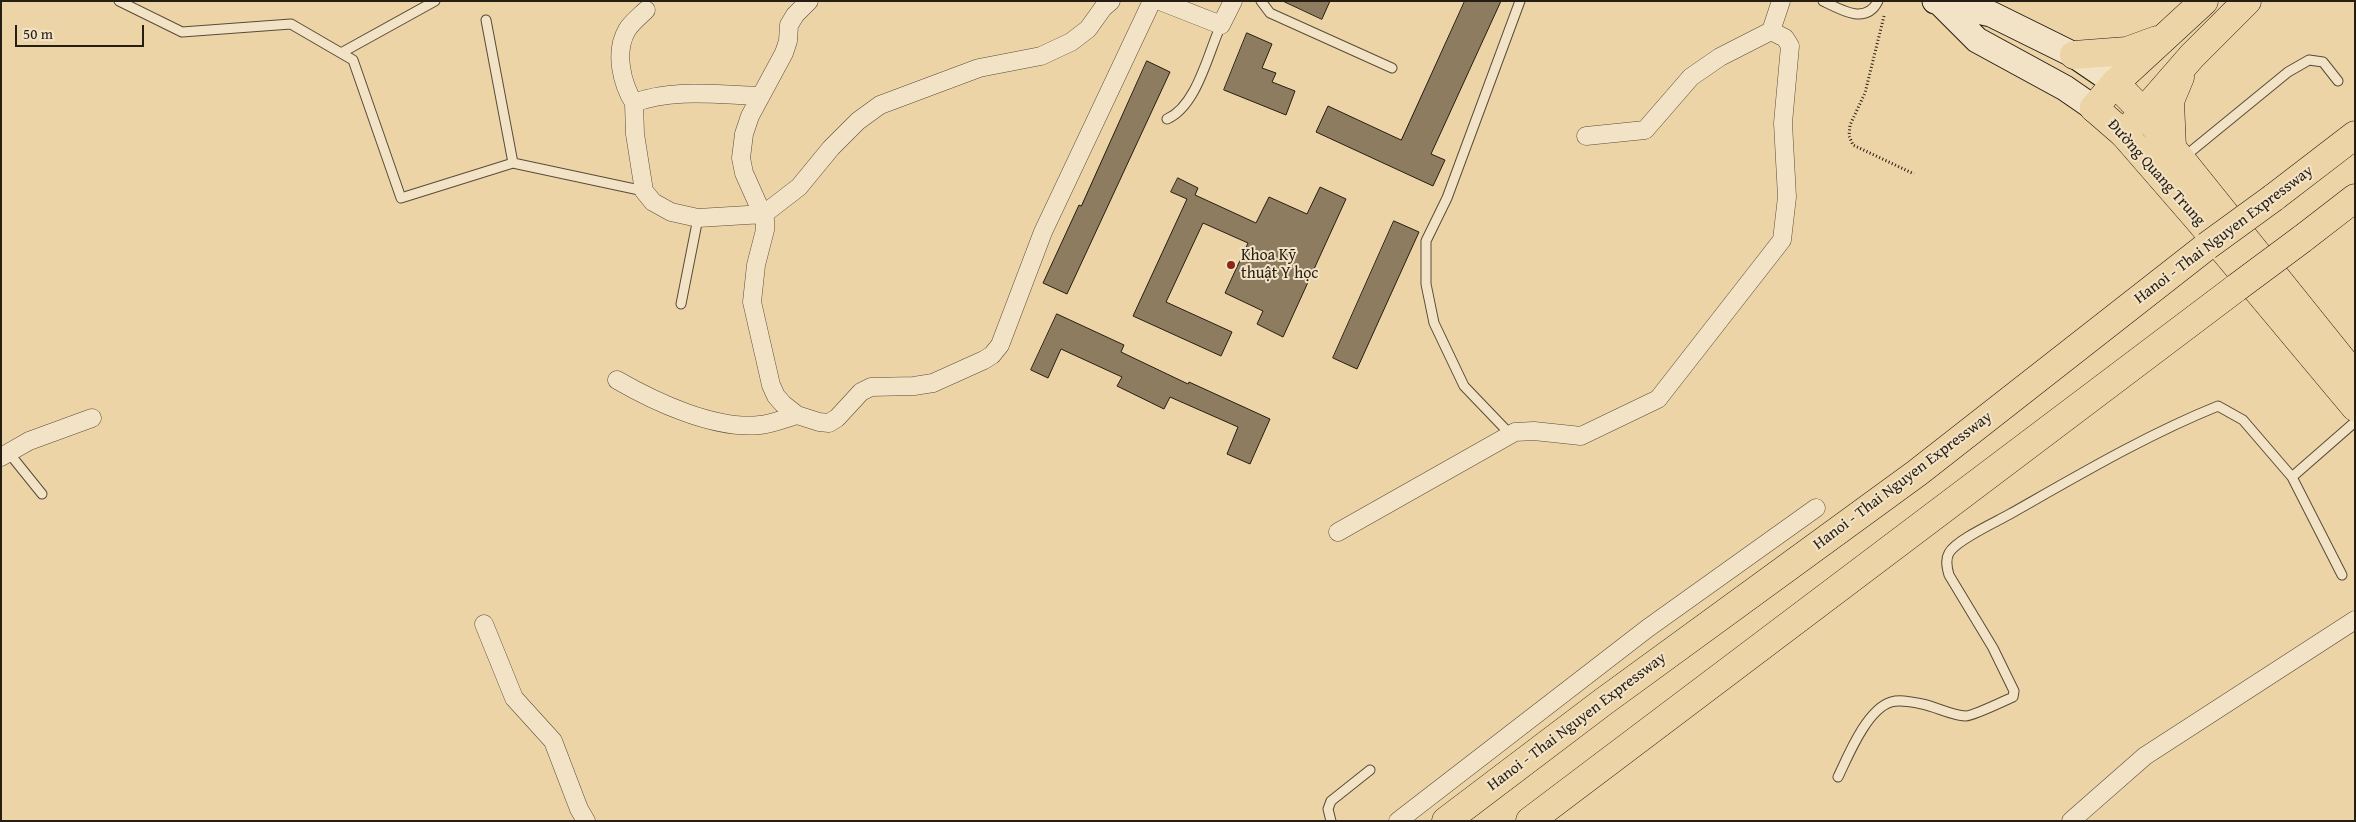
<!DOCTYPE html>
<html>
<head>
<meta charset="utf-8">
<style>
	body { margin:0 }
	#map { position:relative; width:2356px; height:822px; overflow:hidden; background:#ecd4a7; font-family:"Gentium Book Plus",serif }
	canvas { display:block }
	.frame { position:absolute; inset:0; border:2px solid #261d13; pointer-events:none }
	.scale { position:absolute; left:15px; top:25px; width:129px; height:22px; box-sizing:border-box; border:2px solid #261d13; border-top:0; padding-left:6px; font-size:15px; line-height:18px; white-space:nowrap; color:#261d13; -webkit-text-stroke:4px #f3e3c6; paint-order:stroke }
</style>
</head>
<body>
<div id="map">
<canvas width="2356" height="822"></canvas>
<div class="frame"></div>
<div class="scale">50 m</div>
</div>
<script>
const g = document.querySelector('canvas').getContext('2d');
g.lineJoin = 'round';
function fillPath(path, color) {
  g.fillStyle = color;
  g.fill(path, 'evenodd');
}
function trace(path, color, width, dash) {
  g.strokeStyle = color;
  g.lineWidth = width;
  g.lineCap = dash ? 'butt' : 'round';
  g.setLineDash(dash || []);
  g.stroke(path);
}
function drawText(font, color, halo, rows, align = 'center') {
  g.font = font + ' "Gentium Book Plus",serif';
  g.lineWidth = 4;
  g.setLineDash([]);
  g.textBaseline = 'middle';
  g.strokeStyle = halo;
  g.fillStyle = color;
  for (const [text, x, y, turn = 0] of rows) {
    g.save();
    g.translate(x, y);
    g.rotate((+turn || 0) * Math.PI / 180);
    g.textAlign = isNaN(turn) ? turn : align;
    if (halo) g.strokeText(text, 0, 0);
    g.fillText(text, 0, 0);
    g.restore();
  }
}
const building = new Path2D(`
	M1283 1H1330L1322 19Z
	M1465 1H1501L1431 154 1445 160 1433 186 1316 132 1328 106 1401 140Z
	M1247 33 1272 44 1262 68 1276 73 1272 82 1295 91 1286 115 1224 90Z
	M1147 61 1170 72 1067 294 1043 283 1079 205 1081 206Z
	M1178 178 1198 188 1195 195 1256 223 1269 197 1307 214 1320 187 1346 199 1283 337 1257 324 1263 311 1225 293 1248 243 1203 223 1166 302 1232 332 1221 356 1133 316 1187 199 1171 192Z
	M1394 221 1419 232 1357 369 1333 358Z
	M1057 314 1124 345 1121 352 1188 384 1189 382 1270 419 1250 464 1227 454 1238 427 1170 397 1164 409 1117 386 1122 377 1061 349 1048 378 1031 370Z`);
const path = new Path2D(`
	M1884 16 1865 93 1850 125 1849 136 1853 145 1914 174`);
const service = new Path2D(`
	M119 1 182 32 291 24 353 60 401 198 513 163 644 191
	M1261 1 1270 13 1392 68
	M1823 1C1841 10 1866 25 1878 1
	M486 20 513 163
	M341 53 435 1
	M1167 119C1197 106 1208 53 1221 25
	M2184 157 2288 72 2309 60 2323 62 2338 81
	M681 304 698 218
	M1510 434 1464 386 1434 323 1426 284V241L1447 198 1520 1
	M9 453 42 494
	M2292 477 2355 422
	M1838 777C1848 756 1867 709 1891 702 1901 699 1911 702 1922 704 1937 707 1950 715 1966 716 1973 716 2004 701 2013 697L2014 691 1993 648 1949 575C1947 568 1945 560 1949 553 1956 540 1996 522 2010 514 2077 476 2146 435 2218 406L2243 420 2292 477 2342 575
	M1331 821 1328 809 1331 801 1370 770`);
const minor = new Path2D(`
	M809 1 795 15 789 25 788 41 784 53 750 116 744 134 741 158 744 173 765 220V230L756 265 752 302 771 385 776 396 783 404 797 415 819 422 829 423 837 418 861 392 871 387 914 386 933 383 984 360 992 355 1000 345 1043 232 1152 1
	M1160 1 1221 25 1233 1
	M760 96C720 95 673 88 634 103L635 134 644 191 653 202 671 212 698 218 764 214 799 187 831 148 858 121 880 105 979 68 1041 56 1071 42 1088 29 1103 8 1111 1
	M634 103C622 84 614 52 627 30 631 23 640 16 646 10
	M1586 136 1645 130 1691 77 1720 57 1771 31
	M617 380C655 402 715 430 760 425 772 424 786 418 797 415
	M1 457 29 441 92 418
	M1338 532 1515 432 1534 431 1581 436 1658 399 1782 240 1787 197 1783 123 1790 46 1785 38 1771 31 1781 1
	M484 624 514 698 553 741 579 809 586 821
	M1398 821 1648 628 1816 508
	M2071 821 2145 756 2355 620`);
const secondary = new Path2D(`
	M1935 1 1991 14 2074 55 2115 83
	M1941 4 1977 40 2065 88 2094 108`);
const primary = new Path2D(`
	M2115 83 2144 113 2355 376
	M2094 108 2124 134 2197 218 2355 407`);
const motorway = new Path2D(`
	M2074 55 2127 51 2157 40
	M2094 108 2115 83 2204 1
	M2124 134 2192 56 2247 1
	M2172 148 2170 101 2180 77
	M2273 198 2355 135
	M2302 239 2355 198
	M2349 368 2355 372
	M1446 821 1603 702 1917 473 2207 246
	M1530 821 2236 288`);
const motorwayBridge = new Path2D(`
	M2207 246 2273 198
	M2236 288 2302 239`);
const markers = [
	[1231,265,5,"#8f2418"]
];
const streetNames = [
	["Đường Quang Trung",2156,173,48],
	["Hanoi - Thai Nguyen Expressway",2224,235,-37],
	["Hanoi - Thai Nguyen Expressway",1903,481,-37],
	["Hanoi - Thai Nguyen Expressway",1577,722,-37]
];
const poiNames = [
	["Khoa Kỹ",1241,256],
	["thuật Y học",1241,274]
];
fillPath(building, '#8d7c60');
trace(building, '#261d13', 1);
trace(service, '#584b38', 11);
trace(minor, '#584b38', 19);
trace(secondary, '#261d13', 27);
trace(primary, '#261d13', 29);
trace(motorway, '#261d13', 29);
trace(path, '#261d13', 3, [1, 2.5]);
trace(service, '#f3e3c6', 9);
trace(minor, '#f3e3c6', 18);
trace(secondary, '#f3e3c6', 25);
trace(primary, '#ecd4a7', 28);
trace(motorway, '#ecd4a7', 28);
trace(motorwayBridge, '#261d13', 29, []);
trace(motorwayBridge, '#ecd4a7', 28);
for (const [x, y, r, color] of markers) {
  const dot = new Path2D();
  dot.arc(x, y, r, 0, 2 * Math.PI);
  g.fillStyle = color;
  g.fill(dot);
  trace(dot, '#f3e3c6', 2);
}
drawText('16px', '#261d13', '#f3e3c6', streetNames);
drawText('16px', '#261d13', '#f3e3c6', poiNames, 'left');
</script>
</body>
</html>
